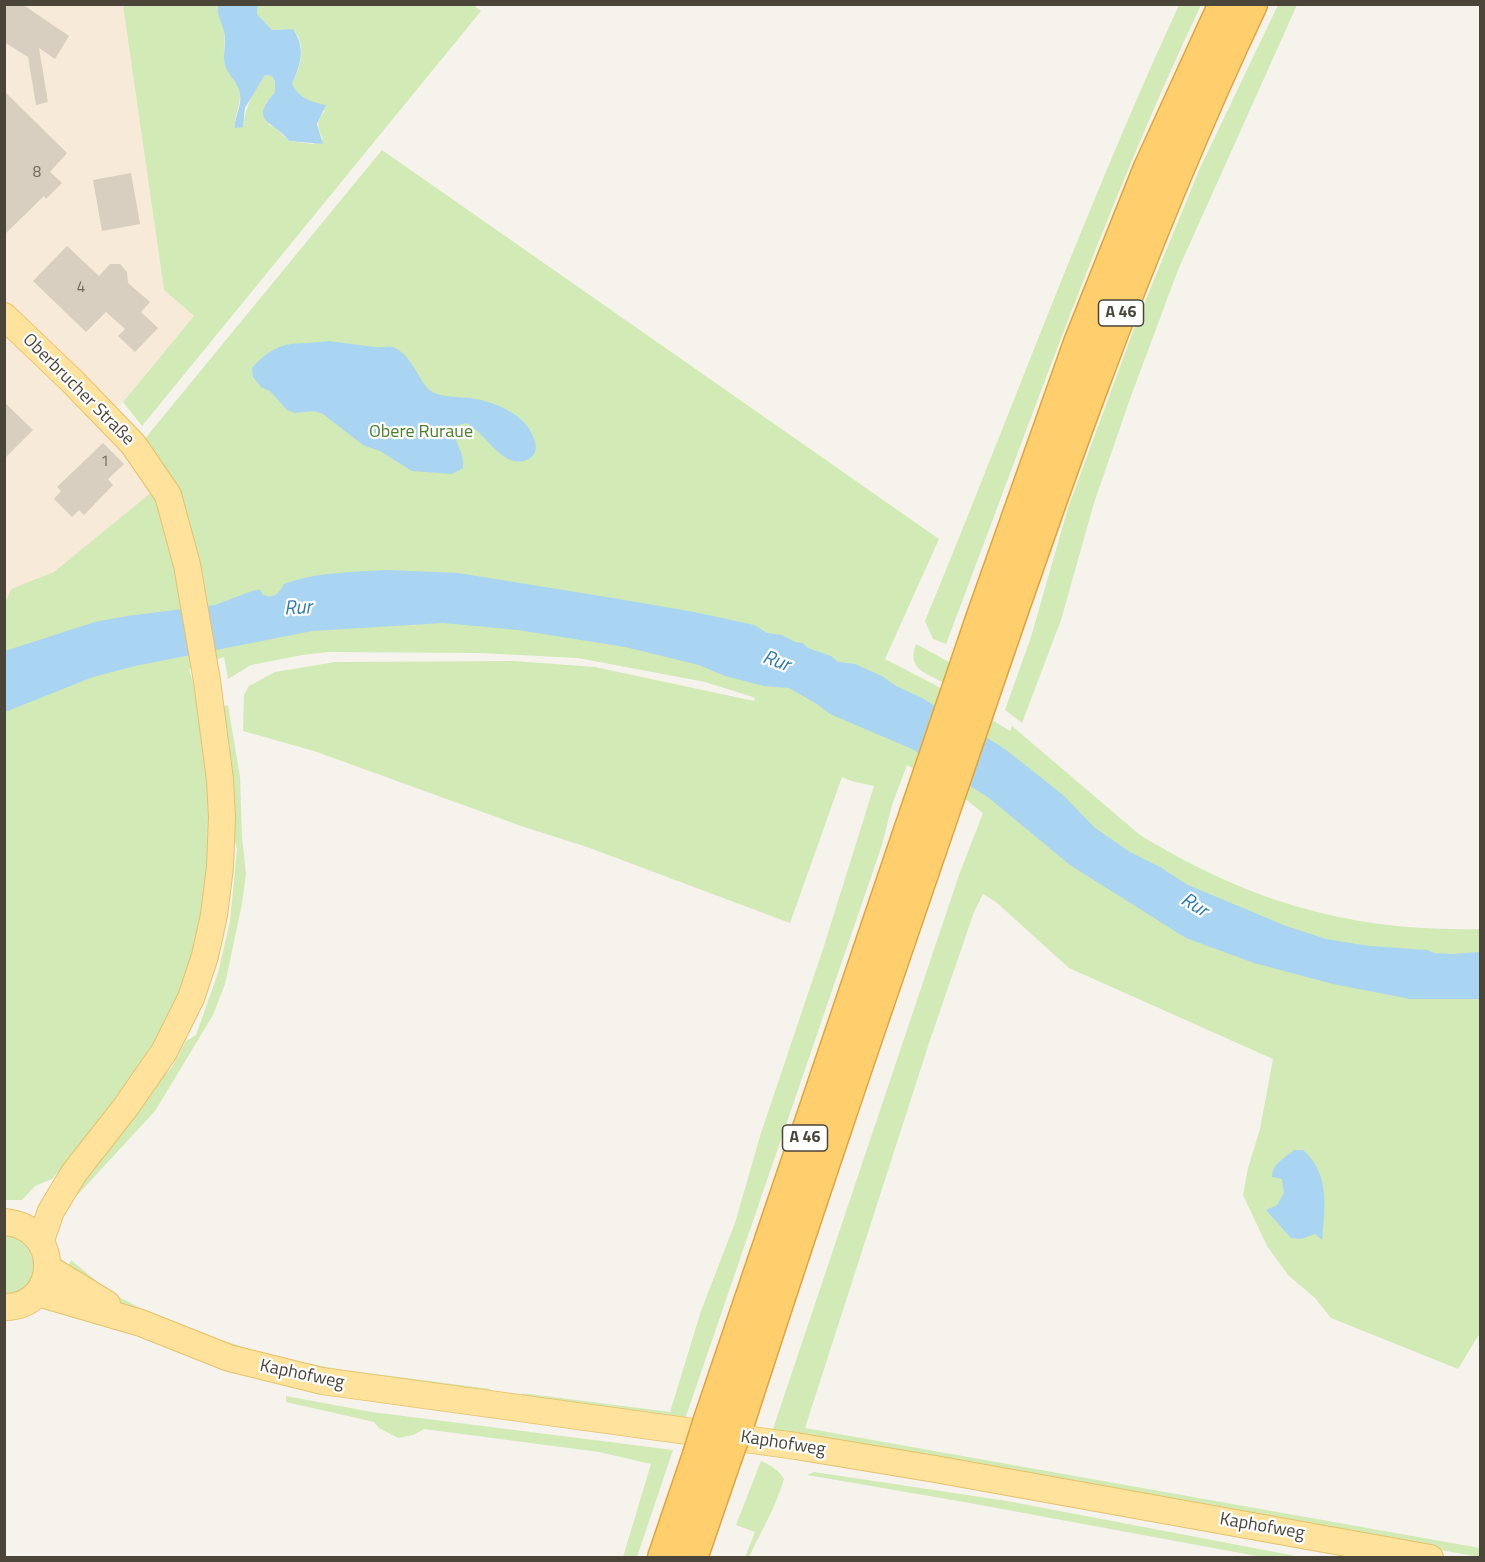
<!DOCTYPE html>
<html>
<head>
<meta charset="utf-8">
<style>
	body { margin:0 }
	#map { position:relative; width:1485px; height:1562px; overflow:hidden; background:#f6f3ec; font-family:"Titillium Web",sans-serif }
	canvas { display:block }
	.frame { position:absolute; inset:0; border:6px solid #4b4439; pointer-events:none }
</style>
</head>
<body>
<div id="map">
<canvas width="1485" height="1562"></canvas>
<div class="frame"></div>
</div>
<script>
const g = document.querySelector('canvas').getContext('2d');
g.lineJoin = 'round';
function fillPath(path, color) {
  g.fillStyle = color;
  g.fill(path, 'evenodd');
}
function trace(path, color, width, dash) {
  g.strokeStyle = color;
  g.lineWidth = width;
  g.lineCap = dash ? 'butt' : 'round';
  g.setLineDash(dash || []);
  g.stroke(path);
}
function drawText(font, color, halo, rows, align = 'center') {
  g.font = font + ' "Titillium Web",sans-serif';
  g.lineWidth = 4.5;
  g.setLineDash([]);
  g.textBaseline = 'middle';
  g.strokeStyle = halo;
  g.fillStyle = color;
  for (const [text, x, y, turn = 0] of rows) {
    g.save();
    g.translate(x, y);
    g.rotate((+turn || 0) * Math.PI / 180);
    g.textAlign = isNaN(turn) ? turn : align;
    if (halo) g.strokeText(text, 0, 0);
    g.fillText(text, 0, 0);
    g.restore();
  }
}
const commercial = new Path2D(`
	M5 5H123L164 290 194 316 123 402 102 422 147 478 165 535 5 629Z`);
const green = new Path2D(`
	M472 4 481 11 142 426 123 402 194 316 164 290 123 5H218C217 14 220 19 223 27 227 37 223 49 224 60 225 70 231 72 236 80 244 94 238 107 235 121L243 127C246 104 253 94 265 75L272 76 275 82V92L266 103 269 125 276 128 289 141 313 144 323 139C317 128 316 120 325 111 311 100 300 100 292 84 301 66 307 46 293 29L272 30 257 14 258 5Z
	M1179 5H1201C1103 212 1028 429 946 644L933 639 925 621C1010 416 1086 206 1179 5Z
	M1278 5H1297L1178 270 1131 396 1094 503 1061 620 1022 723 1005 710 1031 637 1068 508 1135 326 1200 168Z
	M382 150 939 539 885 659 935 685 1010 731 1012 726 1140 835C1250 902 1351 932 1480 929V1336H1478L1458 1369 1331 1318 1315 1298 1288 1275 1267 1246 1243 1195 1248 1168 1260 1129 1273 1059 1069 968 996 902 983 894 974 912 929 1043 805 1428 1480 1548V1557L772 1432 959 875 983 813 954 790 907 765 892 805 882 845 684 1422 523 1403 522 1393 670 1412 701 1311 735 1223 761 1133 824 946 874 786 851 781 842 777 790 923 587 847 524 827 314 751 243 731 244 695 249 686 275 672 335 662 514 661 595 667 754 701 755 698 750 696 705 682 578 658 480 653 328 652 302 655 251 665 228 679 224 657 189 669 206 726 214 857 198 947 162 1036 88 1140 52 1179 35 1186 22 1200H5L4 601 7 599 11 589 54 572 152 492 143 441Z
	M916 644 951 663 944 683C926 673 906 669 916 644Z
	M228 705 240 777 242 837 246 874 242 904 225 984 213 1015 155 1111 71 1202 60 1219V1208L151 1089 172 1067 186 1041 196 1035 218 973 230 921 237 849 232 829 223 707Z
	M4 1234C31 1237 44 1267 26 1287 22 1293 11 1295 5 1297Z
	M71 1260 110 1292 140 1308 216 1338 274 1357 338 1369 491 1389 483 1396 298 1368 136 1314 67 1270Z
	M286 1396 372 1412 673 1450 637 1557H623L651 1464 599 1452 424 1429 413 1435 398 1438 379 1428 374 1422 286 1402Z
	M761 1461C770 1465 779 1470 784 1479 776 1507 761 1531 749 1557H745L755 1532 736 1525Z
	M814 1472 1007 1501 1301 1557H1262L964 1502 807 1475Z`);
const water = new Path2D(`
	M218 5H258L257 14 272 30 293 29C306 48 301 64 292 84 300 99 311 102 326 105L317 124 323 144 289 141C275 120 247 124 275 92V82L272 76 265 75 245 108 243 127 235 128C234 117 242 106 240 95 239 84 232 79 227 70 221 60 226 47 225 37 224 25 216 17 218 5Z
	M329 341C344 343 359 345 374 347 382 348 391 345 397 349 413 358 421 385 431 391 443 399 463 396 476 399 498 403 527 416 534 439 537 446 537 454 529 459 503 472 486 432 466 423L459 425 454 431C456 447 464 450 463 468L452 474 412 471 380 451 363 445 323 414 314 411 295 413 287 410 270 391 261 387 253 377 252 368C280 337 292 346 329 341Z
	M387 570 458 573 619 599 694 612 754 625 767 633 782 635 795 642 803 643 808 648 831 656 838 662 855 664 882 676 896 686 922 698 1005 749 1063 795 1095 828 1130 852 1160 867 1188 885 1286 926 1326 939 1369 946 1427 950 1434 953 1452 954 1480 952V999H1410L1333 984 1254 963 1186 938 1070 865 989 798 912 749 830 714 817 704 789 688 764 686 725 676 699 665 625 647 518 630 443 623 312 631 135 666 93 677 5 712V651L95 622 127 616 215 605 255 590H260L263 595C275 599 278 594 284 584 316 572 353 572 387 570Z
	M1294 1150H1303C1330 1173 1325 1208 1322 1240L1315 1234 1301 1239 1291 1238 1266 1210 1277 1205 1284 1193 1282 1179 1272 1177C1272 1164 1285 1158 1294 1150Z`);
const building = new Path2D(`
	M4 4H22L69 36 55 59 39 48 48 102 36 105 28 57 4 42Z
	M4 91 67 153 50 172 62 183 46 199 44 196 4 235Z
	M131 173 140 224 102 231 93 180Z
	M67 246 99 276 110 264H120L127 272 128 283 150 302 141 312 158 328 135 352 118 336 125 329 106 312 86 332 33 281Z
	M4 402 33 430 4 459Z
	M103 443 124 464 108 479 113 485 84 515 79 510 72 517 54 499 61 491 57 487Z`);
const major = new Path2D(`
	M4 316 72 381 133 444 168 495 187 565 207 681 220 780 222 817 220 867 214 915 205 956 191 998 164 1052 125 1108 74 1173 51 1211 41 1240
	M4 1222C63 1226 60 1308 4 1307
	M48 1268 107 1304
	M38 1293 141 1323 229 1358 322 1381 796 1446 935 1469 1430 1558`);
const highway = new Path2D(`
	M710 1417 981 619 1079 343 1149 168 1224 4
	M739 1423C808 1208 881 996 954 783 1043 520 1133 256 1252 4
	M663 1558 698 1455
	M692 1558 726 1459`);
const highwayBridge = new Path2D(`
	M698 1455 710 1417
	M726 1459 739 1423`);
const numberNames = [
	["8",37,173],
	["4",81,288],
	["1",105,462]
];
const shields = [
	[1121,313,45],
	[805,1138,45]
];
const shieldNames = [
	["A 46",1121,313],
	["A 46",805,1138]
];
const streetNames = [
	["Oberbrucher Straße",78,390,45],
	["Kaphofweg",302,1375,12],
	["Kaphofweg",783,1444,9],
	["Kaphofweg",1262,1527,10]
];
const parkNames = [
	["Obere Ruraue",421,433]
];
const waterNames = [
	["Rur",298,609,-3],
	["Rur",776,662,20],
	["Rur",1194,906,32]
];
fillPath(commercial, '#f7ead8');
fillPath(green, '#d2eab5');
fillPath(water, '#a9d4f2');
fillPath(building, '#d8cfc1');
trace(major, '#e6c16a', 28);
trace(highway, '#e0a43c', 33);
trace(major, '#ffe39c', 26);
trace(highway, '#ffcf6e', 30);
trace(highwayBridge, '#e0a43c', 33, []);
trace(highwayBridge, '#ffcf6e', 30);
drawText('15px', '#6e675b', null, numberNames);
for (const [x, y, w] of shields) {
  const box = new Path2D();
  box.roundRect(x - w / 2, y - 13, w, 26, 4.5);
  g.fillStyle = '#fff';
  g.fill(box);
  trace(box, '#4b4439', 1.5);
}
drawText('bold 16px', '#4b4439', null, shieldNames);
drawText('18px', '#4b4439', '#fff', streetNames);
drawText('18px', '#4a7f2a', '#fff', parkNames);
drawText('italic 20px', '#2e7ab2', '#fff', waterNames);
</script>
</body>
</html>
